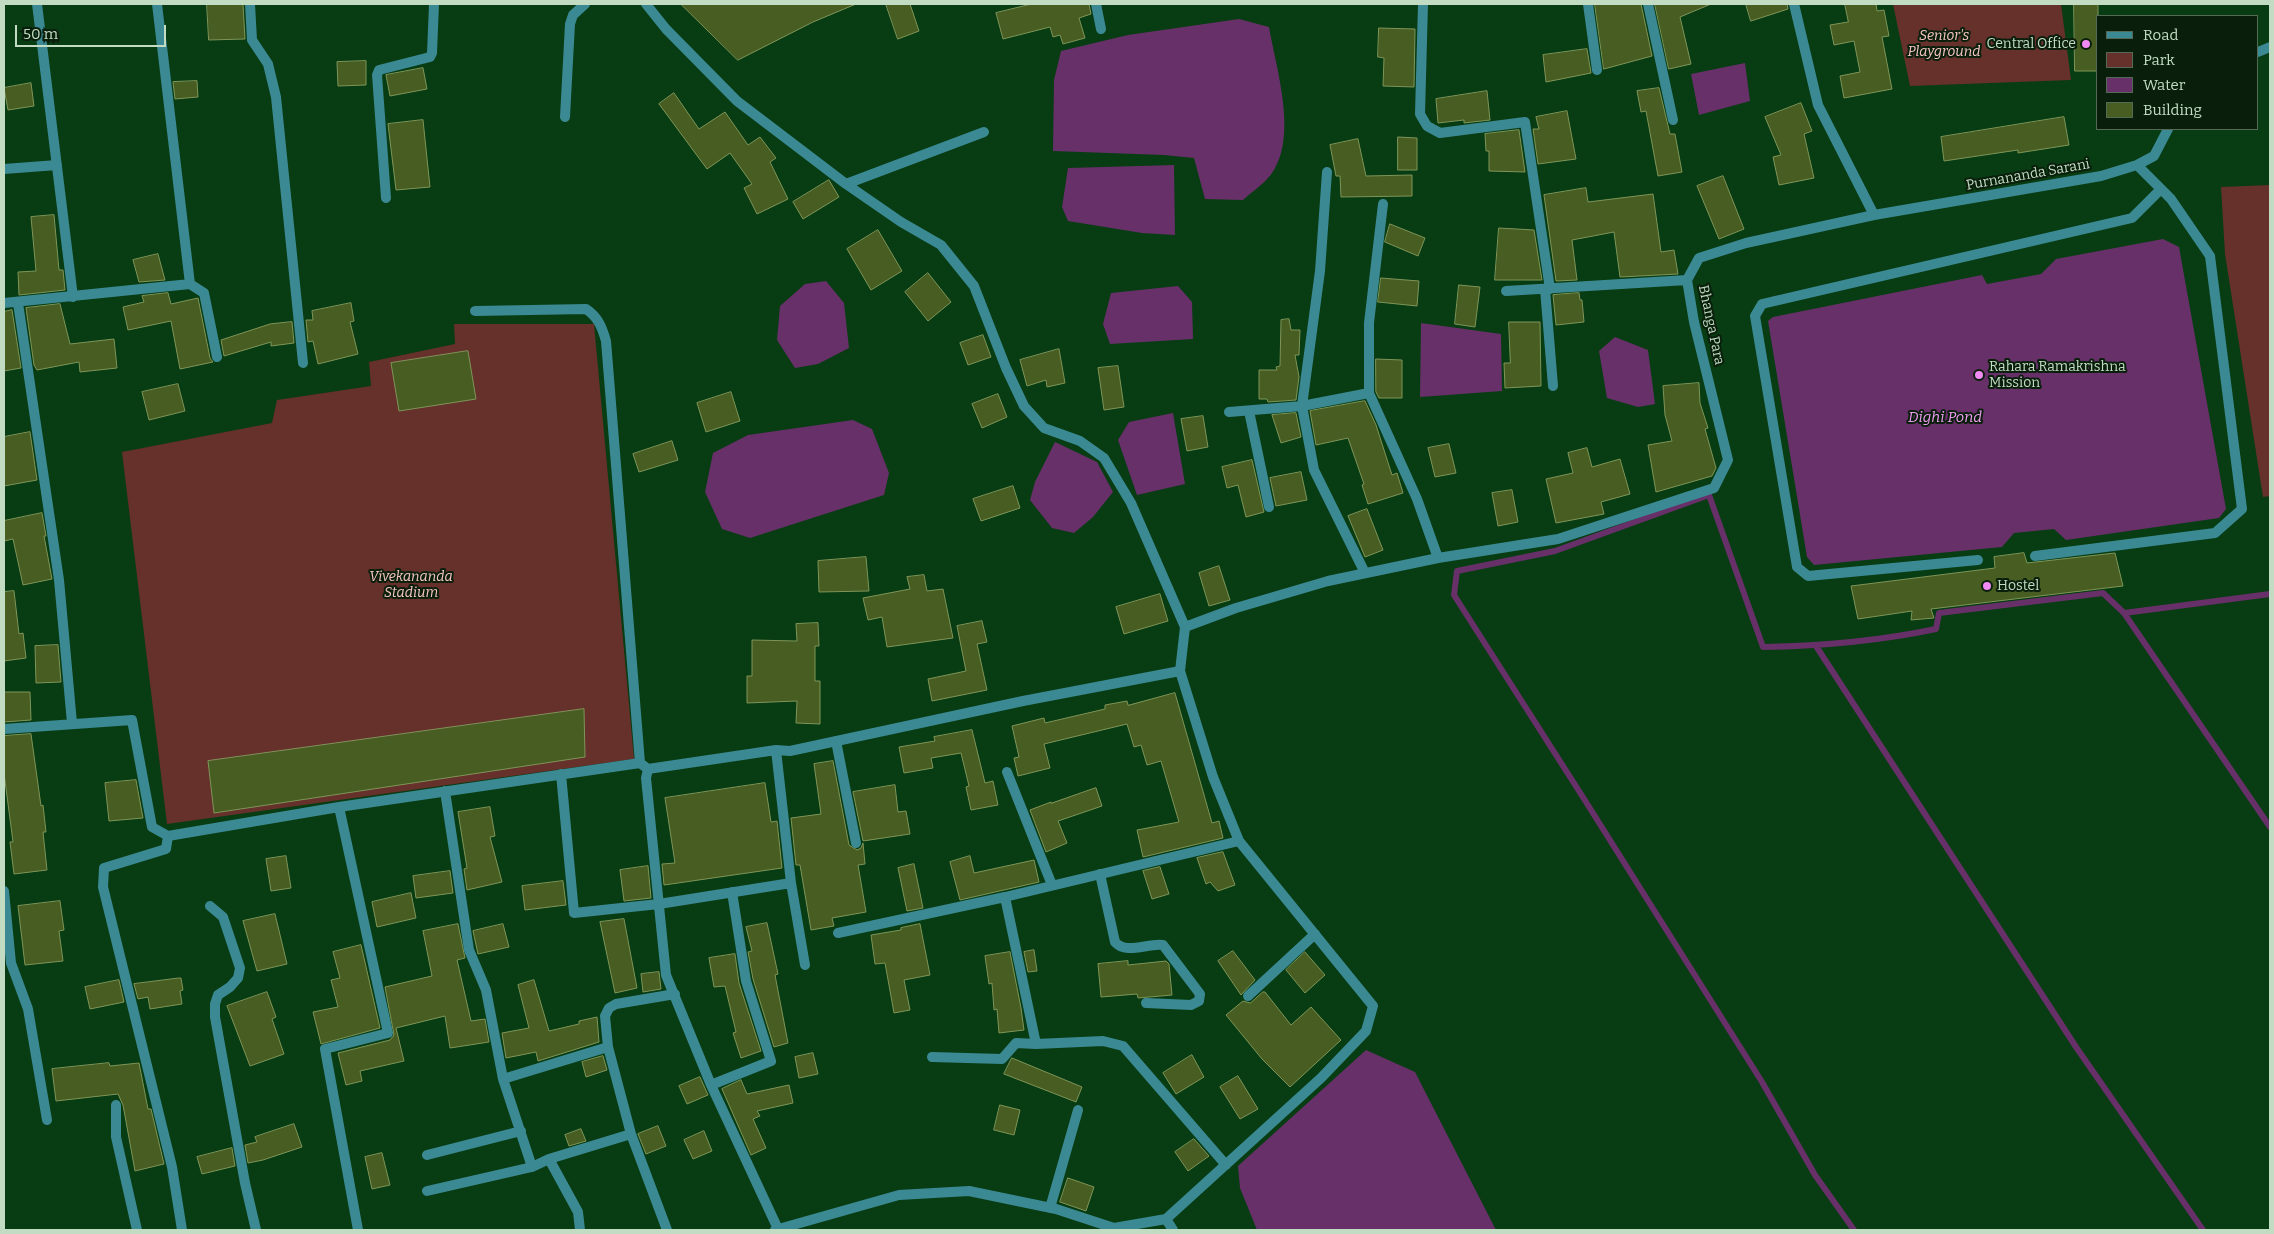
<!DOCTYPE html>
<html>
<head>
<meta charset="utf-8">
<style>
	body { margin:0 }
	#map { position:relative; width:2274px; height:1234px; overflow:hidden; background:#083c12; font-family:Bitter,serif }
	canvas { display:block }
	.frame { position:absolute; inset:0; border:5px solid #c2dcc3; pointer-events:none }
	.legend { position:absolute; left:2096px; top:15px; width:162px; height:115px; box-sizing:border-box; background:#0a1e0c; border:1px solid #546a55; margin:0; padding:6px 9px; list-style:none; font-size:15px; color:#c2dcc3 }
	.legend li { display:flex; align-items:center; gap:10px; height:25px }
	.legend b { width:25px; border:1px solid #546a55 }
	.scale { position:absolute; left:15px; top:25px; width:151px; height:22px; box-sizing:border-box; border:2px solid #c2dcc3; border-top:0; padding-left:6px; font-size:15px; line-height:18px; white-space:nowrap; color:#c2dcc3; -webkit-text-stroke:4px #0a1e0c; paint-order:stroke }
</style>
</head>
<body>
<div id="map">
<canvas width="2274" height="1234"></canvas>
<div class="frame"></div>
<ul class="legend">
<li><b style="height:6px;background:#3b8993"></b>Road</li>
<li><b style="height:14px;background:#66302b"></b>Park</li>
<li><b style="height:14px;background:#673069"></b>Water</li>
<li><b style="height:14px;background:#485d22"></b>Building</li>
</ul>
<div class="scale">50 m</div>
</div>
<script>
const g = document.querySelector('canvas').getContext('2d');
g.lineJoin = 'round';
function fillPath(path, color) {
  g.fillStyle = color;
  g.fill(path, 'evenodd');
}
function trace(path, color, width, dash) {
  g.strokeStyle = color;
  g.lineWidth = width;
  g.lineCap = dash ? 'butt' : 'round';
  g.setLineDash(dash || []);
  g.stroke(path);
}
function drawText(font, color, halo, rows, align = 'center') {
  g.font = font + ' Bitter,serif';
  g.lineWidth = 4;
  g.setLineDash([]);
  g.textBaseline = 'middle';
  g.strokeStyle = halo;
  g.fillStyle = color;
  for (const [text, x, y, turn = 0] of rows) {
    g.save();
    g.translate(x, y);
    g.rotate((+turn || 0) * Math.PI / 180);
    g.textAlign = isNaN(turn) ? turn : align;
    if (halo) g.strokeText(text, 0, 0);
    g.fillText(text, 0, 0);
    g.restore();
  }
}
const green = new Path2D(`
	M1893 4H2061L2071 80 1910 86Z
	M2270 185V496L2263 497 2225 254 2221 187Z
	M454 324H594L634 759 167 824 122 452 272 423 277 400 371 386 369 362 455 344Z`);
const water = new Path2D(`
	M1239 19 1269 27C1276 68 1297 132 1274 170 1268 181 1253 191 1243 200L1205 199 1194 158 1164 155 1053 151 1054 80 1061 51 1128 35Z
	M1745 63 1750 101 1699 115 1691 74Z
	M1174 165 1175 235 1142 233 1068 221 1062 207 1068 168Z
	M2163 239 2179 247 2226 509 2219 518 2066 540 2054 529 2014 533 2002 547 1814 565 1807 557 1768 321 1773 317 1982 275 1987 284 2041 274 2056 259Z
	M826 281 844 303 849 348 818 364 795 368 777 340 780 306 805 284Z
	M1178 286 1192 302 1193 339 1110 344 1103 324 1111 293Z
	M1421 323 1501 334 1502 391 1420 397Z
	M1615 337 1648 350 1655 404 1638 407 1607 398 1599 351Z
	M1173 413 1185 484 1137 495 1118 440 1129 422Z
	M853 420 872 429 889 473 884 495 750 538 722 529 705 492 713 453 748 435Z
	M1055 442 1097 462 1113 492 1093 517 1074 533 1052 528 1030 500 1035 482Z
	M1366 1050 1415 1072 1496 1230H1257L1240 1188 1238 1166Z`);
const stream = new Path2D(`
	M2124 613 2270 827
	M1816 646 2076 1047 2203 1230
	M1854 1230 1815 1175 1762 1082 1586 802 1454 595 1457 571 1555 551 1709 495 1763 647C1822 646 1879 641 1936 629L1939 613 2103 593 2124 613 2270 594`);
const building = new Path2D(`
	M207 4H243L245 39 209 40Z
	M681 4H856L813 22 738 60Z
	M886 4H910L919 31 898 39Z
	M1032 4H1089L1091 14 1079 18 1085 38 1063 44 1060 35 1053 37 1050 27 1003 39 996 13Z
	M1595 4H1641L1652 56 1604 69Z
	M1655 4H1711L1680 17 1691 64 1669 69Z
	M1746 4H1787L1788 9 1751 21Z
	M1845 4H1876L1877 11 1884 10 1889 36 1882 37 1892 89 1844 98 1840 76 1860 72 1854 41 1834 45 1830 25 1848 22Z
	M2074 4H2098V71H2075Z
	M1379 28 1415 29 1414 87 1383 86 1384 58 1378 57Z
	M1587 49 1591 73 1546 82 1543 55Z
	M366 61V85L338 86 337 62Z
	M423 68 427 89 390 96 386 75Z
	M197 81 198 97 175 99 173 82Z
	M31 83 34 106 8 110 4 88Z
	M1659 88 1670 134H1675L1682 172 1658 176 1646 111 1641 112 1637 91Z
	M1487 91 1490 120 1464 123V120L1438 123 1436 99Z
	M674 93 699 129 725 112 748 145 760 137 776 158 770 162 788 199 757 214 744 188 752 184 730 153 707 169 659 104Z
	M1801 103 1812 131 1804 134 1814 178 1779 185 1773 157 1781 155 1765 117Z
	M1567 111 1576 159 1538 164 1533 129H1539L1536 117Z
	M2064 117 2069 145 2018 153V150L1944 161 1941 137Z
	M423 120 430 187 396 190 388 124Z
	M1519 130 1525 172 1489 171V151H1486L1485 134Z
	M1398 137 1417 138V170H1398Z
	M1358 139 1366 176 1412 175V196L1341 197 1340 176H1336L1330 145Z
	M1723 176 1744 229 1719 239 1697 186Z
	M829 180 839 197 803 219 793 202Z
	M1586 188 1588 202 1653 194 1661 252 1674 250 1678 274 1620 277 1614 232 1572 240 1577 280 1556 281 1544 195Z
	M54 215 59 270H63L65 290 19 295 18 272 36 271 31 217Z
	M1390 224 1425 238 1418 256 1385 242Z
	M1499 228 1534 230 1542 280H1495Z
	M878 230 902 271 871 290 847 249Z
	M158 254 165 280 139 282 133 260Z
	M928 273 951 302 928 321 905 292Z
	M1381 278 1419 281 1417 306 1378 302Z
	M1459 285 1480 287 1475 327 1455 324Z
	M168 293 171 304 198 298 210 358 213 362 180 369 171 321 128 330 123 307 144 302 142 296Z
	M1579 293 1580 300H1582L1584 322 1556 325 1553 295Z
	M351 303 354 321 350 322 358 354 318 364 313 341 308 342 306 320H313L312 311Z
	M60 304 70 344 114 339 117 368 80 372 79 362 37 370 34 365 26 308Z
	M12 310 21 368 4 371V312Z
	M1289 319 1291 330H1300L1299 355H1295L1299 377 1296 400 1268 402 1267 399H1259V370H1277L1276 367 1280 366 1281 320Z
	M292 322 294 343 271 346V342L224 356 221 340 270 324Z
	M1509 322H1540L1541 386 1505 388 1504 363H1510Z
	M983 335 991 357 968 365 960 343Z
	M1059 349 1065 383 1047 387 1046 380 1027 386 1020 360Z
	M468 351 476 399 399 411 391 363Z
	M1376 359 1402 360V398H1379L1376 392Z
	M1118 366 1124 407 1104 410 1098 368Z
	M1699 383 1700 403 1708 428 1705 429 1716 468 1712 476 1656 492 1648 445 1672 441 1665 415 1663 386Z
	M178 384 185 411 149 420 142 392Z
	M731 392 740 421 706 432 697 403Z
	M998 394 1007 417 982 428 972 404Z
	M1365 401 1376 425 1392 475 1397 473 1403 493 1368 504 1362 485 1364 484 1348 438 1316 445 1310 411Z
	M1296 413 1301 437 1281 443 1272 415Z
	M1203 416 1208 447 1187 451 1181 419Z
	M30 432 37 480 4 486V437Z
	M672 441 678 460 639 472 633 454Z
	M1449 444 1456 473 1435 477 1428 448Z
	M1587 448 1592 467 1620 459 1630 494 1601 502 1604 514 1556 523 1546 479 1573 473 1568 453Z
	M1252 460 1264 512 1246 517 1238 485 1227 488 1222 467Z
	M1301 472 1307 500 1276 506 1270 478Z
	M1013 486 1020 508 981 521 973 499Z
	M1512 490 1518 522 1498 526 1492 493Z
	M1367 509 1383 550 1365 557 1348 516Z
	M42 513 46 536H44L52 579 23 585 13 539 4 541V521Z
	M2024 553 2027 563 2115 553 2123 586 1931 609 1934 618 1911 620 1912 611 1858 619 1851 586 1995 568 1994 557Z
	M866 557 869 591 819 592 818 561Z
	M1219 566 1230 600 1209 606 1199 573Z
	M924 575 927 591 943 589 953 638 887 647 882 617 868 620 863 598 910 589 907 577Z
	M14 591 19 634 23 633 26 658 4 661V592Z
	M1160 594 1168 621 1124 634 1116 607Z
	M982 621 987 642 977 644 987 690 932 701 928 679 966 671 957 626Z
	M818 623 819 646H815V681H820V724L796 723 797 701 747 703V676H752V640L797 641 796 624Z
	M58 645 61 682 36 683 35 646Z
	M4 692H30L31 720 4 722Z
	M1175 693 1212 823 1219 821 1223 838 1143 857 1137 830 1179 822 1161 761 1147 765 1141 745 1134 747 1127 724 1044 744 1050 768 1018 776 1014 758 1019 757 1012 726 1044 718 1045 723 1105 709V705L1127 701 1128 705Z
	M584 709 585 757 214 813 208 761Z
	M972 730 985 783 993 781 998 805 971 810 966 787 969 786 961 753 931 758 933 768 904 773 899 747 935 741 934 737Z
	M31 734 41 806 43 805 46 832H43L47 870 14 874 10 842H13L4 773V736Z
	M833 761 849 845 857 850 861 848 863 843 865 864 858 865 866 912 832 918 834 926 811 930 800 865H796L791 818 821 814 814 764Z
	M136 780 143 818 109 821 105 783Z
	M765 783 771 822 777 821 782 868 664 885 662 864 675 863 665 798Z
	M895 785 898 812 906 811 910 834 863 841 853 792Z
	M1096 788 1102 806 1058 821 1067 843 1046 852 1030 810 1051 802V803Z
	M490 807 495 836 490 837 502 882 467 890 464 869 467 868 458 812Z
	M1223 852 1235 885 1218 891 1210 882 1206 884 1197 858Z
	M286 856 291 888 271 891 266 859Z
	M970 856 974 873 1034 860 1039 882 960 900 950 862Z
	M914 864 923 908 907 911 898 868Z
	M648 866 651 898 624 901 620 870Z
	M1160 867 1169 894 1152 899 1143 871Z
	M450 871 453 893 416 898 413 876Z
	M563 881 566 905 525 910 522 886Z
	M411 893 416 918 377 927 372 902Z
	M60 901 64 930 59 931 63 961 25 965 18 906Z
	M275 914 287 964 257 971 243 921Z
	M624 919 637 988 615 993 600 922Z
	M767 923 778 974 775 975 788 1043 774 1047 753 979 748 952 752 951 746 927Z
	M458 924 465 958 457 960 471 1021 485 1019 489 1042 450 1048 445 1016 396 1028 404 1061 360 1071 362 1081 346 1085 338 1053 390 1040 394 1035 385 987 432 976 423 931Z
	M503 924 509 947 478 954 473 931Z
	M920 924 930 975 904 980 910 1010 894 1013 885 963 875 964 871 935 901 930V928Z
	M361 945 380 1028 321 1044 313 1012 338 1007 331 980 340 978 333 952Z
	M1034 950 1037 971 1028 972 1024 952Z
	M1233 951 1255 980 1241 995 1218 961Z
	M1010 952 1021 1008 1024 1030 999 1033 997 1009 994 1010 992 983 989 984 985 956Z
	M1305 952 1325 975 1305 993 1286 970Z
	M735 954 739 983 761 1051 741 1058 733 1033 736 1032 725 986 714 987 709 958Z
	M1128 961V965L1166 961 1169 964 1172 995 1138 998 1137 994 1101 997 1098 964Z
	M659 972 661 989 643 992 641 974Z
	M179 978H181L183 990 180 991 182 1004 150 1009 148 997 138 999 134 984Z
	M119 980 124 1002 90 1009 85 987Z
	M534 980 549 1031 579 1024V1021L597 1017 599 1042 538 1061 536 1052 506 1058 502 1033 529 1028 518 985Z
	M267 992 276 1017 272 1019 284 1054 250 1066 227 1006Z
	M1263 992H1265L1291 1025 1311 1007 1341 1040 1290 1087 1262 1059 1226 1015 1243 1001 1250 1003Z
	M813 1053 818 1074 799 1078 795 1057Z
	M1192 1055 1204 1077 1176 1094 1163 1073Z
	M603 1056 607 1070 586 1077 582 1062Z
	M1012 1058 1082 1087 1076 1102 1004 1074Z
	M109 1063 110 1066 139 1063 148 1109H151L164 1164 135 1171 123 1105 118 1094 56 1101 52 1069Z
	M1238 1076 1258 1109 1240 1119 1220 1087Z
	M700 1077 708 1095 687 1104 679 1086Z
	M741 1080 747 1094 789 1085 793 1103 757 1111 760 1116 753 1119 766 1148 751 1155 722 1089Z
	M1000 1105 1020 1110 1014 1135 994 1130Z
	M294 1124 302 1147 263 1160 248 1163 245 1145 257 1142 255 1137Z
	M658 1126 666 1146 646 1154 638 1134Z
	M581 1129 586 1141 569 1146 565 1135Z
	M704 1131 712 1151 693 1159 684 1140Z
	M1194 1139 1209 1156 1188 1171 1175 1152Z
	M232 1148 235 1166 202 1174 197 1157Z
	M382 1153 390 1185 372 1189 365 1157Z
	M1068 1178 1094 1187 1086 1211 1060 1202Z`);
const street = new Path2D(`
	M37 4 73 297
	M157 4 190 284
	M250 4 252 40 268 64 276 97 303 363
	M646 4 666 29 737 101 846 184 901 222 941 245 974 286 1006 368 1024 406 1044 428 1080 441 1104 458 1131 503 1185 627
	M1096 4 1101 29
	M1423 4 1420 114 1427 126 1440 133 1525 122 1550 289
	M1588 4 1597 70
	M1648 4 1673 120
	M2258 52 2270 47
	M565 117 570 24 573 15 585 4
	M4 169 57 165
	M1327 172 1320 271 1302 406 1314 470 1365 573
	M846 184 984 132
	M386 198 377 75 379 70 430 57 432 53 434 4
	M1383 204 1369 323V393L1417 499 1438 558
	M1874 215 2101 176 2137 165 2154 156 2168 129
	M1545 289 1553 386
	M1506 291 1687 280
	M4 303 190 284 204 293 217 357
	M18 303 59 580 72 723
	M475 311 586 309C598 317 602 327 606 341L640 763
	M1249 411 1269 507
	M1229 412 1302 406 1369 393
	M2035 556 2215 533 2242 509 2210 256 2171 199 2137 165
	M1978 560 1808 576 1797 567 1755 316 1762 304 2132 218 2161 189
	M4 729 132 720 152 827 168 836 339 807 640 763 648 769 776 750 790 751 1023 701 1180 671 1185 627 1236 608 1328 581 1438 558 1558 539 1714 488 1728 460 1694 322 1687 280 1699 258 1746 243 1874 215 1818 105 1794 4
	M836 741 856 843
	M776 750 791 883 805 965
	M648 769 646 778 666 975 711 1085
	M1007 772 1052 885
	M561 774 574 913 659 904 791 883
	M445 791 469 950 486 990 503 1079 532 1167
	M339 807 388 1033 325 1049 358 1230
	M168 836 166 849 104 868 103 887 172 1167 182 1230
	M1100 874 1115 942C1126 955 1147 943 1163 945L1200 994 1199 1001 1191 1005 1146 1003
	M4 891 11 963 28 1009 47 1120
	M732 892 746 981 771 1061 711 1085 778 1229
	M1005 897 1036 1044 1103 1041 1123 1046 1226 1165
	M210 906 223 917 240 968 238 978 230 987 218 995 215 1004V1017L245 1183 256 1230
	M838 933 1005 897 1239 841
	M1248 996 1315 934
	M932 1057 1002 1059 1016 1043 1036 1044
	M503 1079 608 1047
	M116 1105V1137L137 1230
	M427 1155 521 1131
	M549 1159 631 1134
	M427 1191 532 1167 549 1159 578 1212 580 1230
	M1050 1208 1078 1110
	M1166 1219 1173 1230
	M667 1230 631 1134 608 1047 605 1016 609 1008 616 1004 675 994
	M775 1230 899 1195 969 1191 1056 1209 1114 1228 1166 1219 1321 1078 1366 1031 1373 1006 1239 841 1213 777 1180 671`);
const markers = [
	[2086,44,5,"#f18af4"],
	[1979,375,5,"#f18af4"],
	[1987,586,5,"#f18af4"]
];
const parkNames = [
	["Senior's",1944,36],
	["Playground",1944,52],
	["Vivekananda",411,577],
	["Stadium",411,593]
];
const poiNames = [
	["Central Office",2076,44,"right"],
	["Rahara Ramakrishna",1989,367],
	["Mission",1989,383],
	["Hostel",1997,586]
];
const streetNames = [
	["Purnananda Sarani",2028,175,-10],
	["Bhanga Para",1711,325,78]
];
const waterNames = [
	["Dighi Pond",1945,418]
];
fillPath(green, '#66302b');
fillPath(water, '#673069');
trace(stream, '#673069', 6);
fillPath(building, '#485d22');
trace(building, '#7e9559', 1);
trace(street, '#3b8993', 10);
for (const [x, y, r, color] of markers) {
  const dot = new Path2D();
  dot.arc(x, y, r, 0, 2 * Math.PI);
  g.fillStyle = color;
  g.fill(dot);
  trace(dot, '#0a1e0c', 2);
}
drawText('italic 14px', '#f7c6c0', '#0a1e0c', parkNames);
drawText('14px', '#c2dcc3', '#0a1e0c', poiNames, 'left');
drawText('14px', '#c2dcc3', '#0a1e0c', streetNames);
drawText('italic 15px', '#ee9df0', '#0a1e0c', waterNames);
</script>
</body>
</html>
